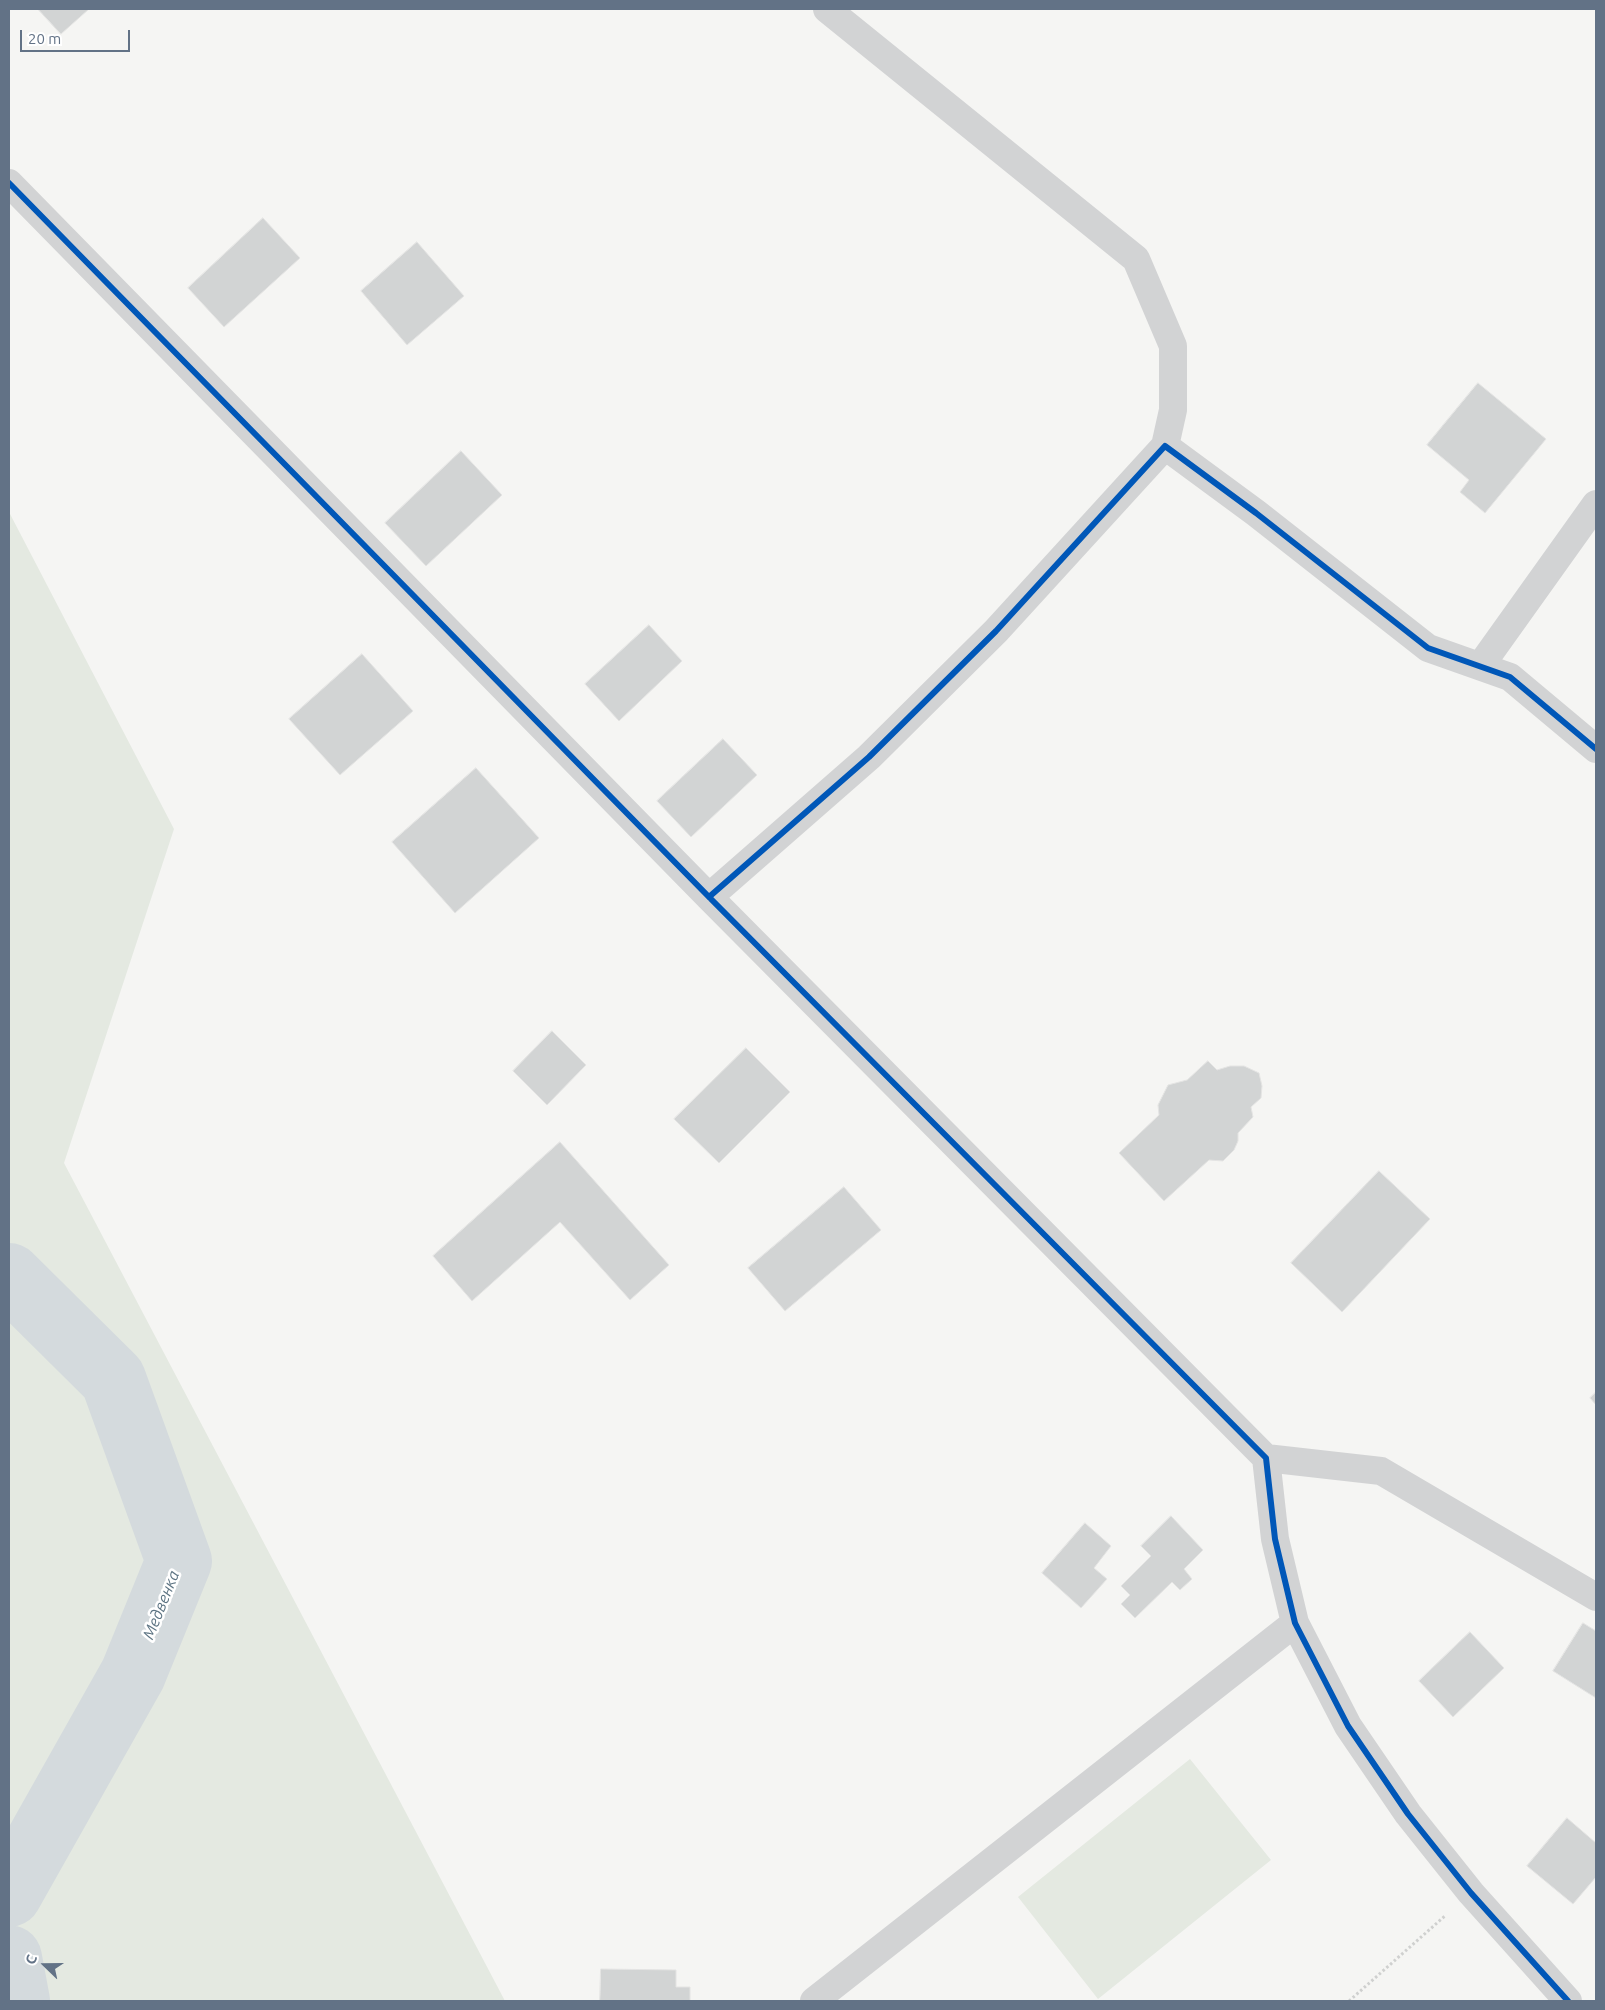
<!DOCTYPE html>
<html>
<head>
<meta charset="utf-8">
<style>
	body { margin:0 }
	#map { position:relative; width:1605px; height:2010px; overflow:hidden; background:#f5f5f3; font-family:Ubuntu,sans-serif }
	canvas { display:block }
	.frame { position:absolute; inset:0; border:10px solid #627286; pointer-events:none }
	.north { position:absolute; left:20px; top:1940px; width:50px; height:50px; -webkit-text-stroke:4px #fff; paint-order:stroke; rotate:292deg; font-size:14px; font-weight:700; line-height:20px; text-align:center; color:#627286 }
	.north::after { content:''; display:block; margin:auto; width:18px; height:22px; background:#627286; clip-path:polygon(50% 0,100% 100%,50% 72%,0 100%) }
	.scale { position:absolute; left:20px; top:30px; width:110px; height:22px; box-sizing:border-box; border:2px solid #627286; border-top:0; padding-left:6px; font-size:15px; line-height:18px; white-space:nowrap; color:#627286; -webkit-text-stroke:4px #fff; paint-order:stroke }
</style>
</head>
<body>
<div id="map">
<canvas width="1605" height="2010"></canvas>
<div class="frame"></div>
<div class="north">С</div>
<div class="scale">20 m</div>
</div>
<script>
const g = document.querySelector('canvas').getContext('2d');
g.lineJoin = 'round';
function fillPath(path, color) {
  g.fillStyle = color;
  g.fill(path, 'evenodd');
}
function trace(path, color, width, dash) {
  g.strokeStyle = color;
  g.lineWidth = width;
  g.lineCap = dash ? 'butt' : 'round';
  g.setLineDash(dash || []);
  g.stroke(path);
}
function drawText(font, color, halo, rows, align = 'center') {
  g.font = font + ' Ubuntu,sans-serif';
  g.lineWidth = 5;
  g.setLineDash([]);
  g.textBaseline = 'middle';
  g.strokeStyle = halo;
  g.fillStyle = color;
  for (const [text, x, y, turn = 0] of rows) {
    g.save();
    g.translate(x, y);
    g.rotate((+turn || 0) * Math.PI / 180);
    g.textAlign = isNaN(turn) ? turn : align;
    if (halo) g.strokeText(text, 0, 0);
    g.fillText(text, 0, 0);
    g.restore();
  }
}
const green = new Path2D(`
	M9 512 174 829 64 1163 505 2001H9Z
	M1190 1759 1271 1860 1098 1999 1018 1897Z`);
const river = new Path2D(`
	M9 1276 113 1379 179 1561 133 1674 9 1894
	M9 1958 17 2001`);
const building = new Path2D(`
	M38 9H89L61 34Z
	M263 218 300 258 224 327 188 288Z
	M417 242 464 296 407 345 361 291Z
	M1478 383 1546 439 1485 513 1460 492 1469 480 1427 445Z
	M461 451 502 495 426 566 385 523Z
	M649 625 682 661 619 721 585 684Z
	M362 654 413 711 340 775 289 719Z
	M723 739 757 775 691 837 657 801Z
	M476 768 539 838 455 913 392 842Z
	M552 1031 586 1065 547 1105 513 1071Z
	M746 1048 790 1092 719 1163 674 1119Z
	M1208 1061 1217 1070 1230 1066H1244L1259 1073 1262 1086 1261 1098 1251 1107 1253 1117 1238 1133V1141L1234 1150 1223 1161 1209 1160 1164 1201 1119 1153 1159 1115 1158 1105 1168 1085 1187 1080Z
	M560 1142 669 1265 630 1300 560 1222 472 1301 433 1256Z
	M1379 1171 1430 1219 1342 1312 1291 1263Z
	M844 1187 881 1230 785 1311 748 1268Z
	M1596 1392V1405L1590 1398Z
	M1171 1516 1203 1550 1184 1569 1192 1579 1180 1590 1172 1582 1135 1618 1121 1604 1130 1595 1121 1586 1151 1556 1141 1546Z
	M1085 1523 1111 1546 1094 1568 1107 1579 1081 1608 1042 1573Z
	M1583 1623 1596 1631V1698L1553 1671Z
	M1470 1632 1504 1668 1453 1717 1419 1681Z
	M1567 1818 1596 1843V1877L1573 1904 1527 1866Z
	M601 1969 676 1970V1987H690V2001H600Z`);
const path = new Path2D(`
	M1349 2001 1446 1915`);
const street = new Path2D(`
	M827 9 1136 259 1173 346V410L1165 446
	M9 183 709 897 1266 1458 1275 1539 1295 1623 1348 1726 1408 1814 1471 1893 1568 2001
	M1481 665 1596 504
	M709 897 869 757 996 631 1165 446 1256 513 1428 648 1510 677 1596 749
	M1266 1458 1381 1471 1596 1597
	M814 2001 1295 1623`);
const cycleway = new Path2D(`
	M9 183 709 897 1266 1458 1275 1539 1295 1623 1348 1726 1408 1814 1471 1893 1568 2001
	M709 897 869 757 996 631 1165 446 1256 513 1428 648 1510 677 1596 749`);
const waterNames = [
	["Медвенка",161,1605,-68]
];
fillPath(green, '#e4e9e1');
trace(river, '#d4dadd', 66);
fillPath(building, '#d2d4d4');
trace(building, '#e4e4e3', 1);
trace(path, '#cfd0cf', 3, [2.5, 2.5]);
trace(street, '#d2d3d4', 28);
trace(cycleway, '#0057b8', 6);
drawText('italic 16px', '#5d7483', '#fff', waterNames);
</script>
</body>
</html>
